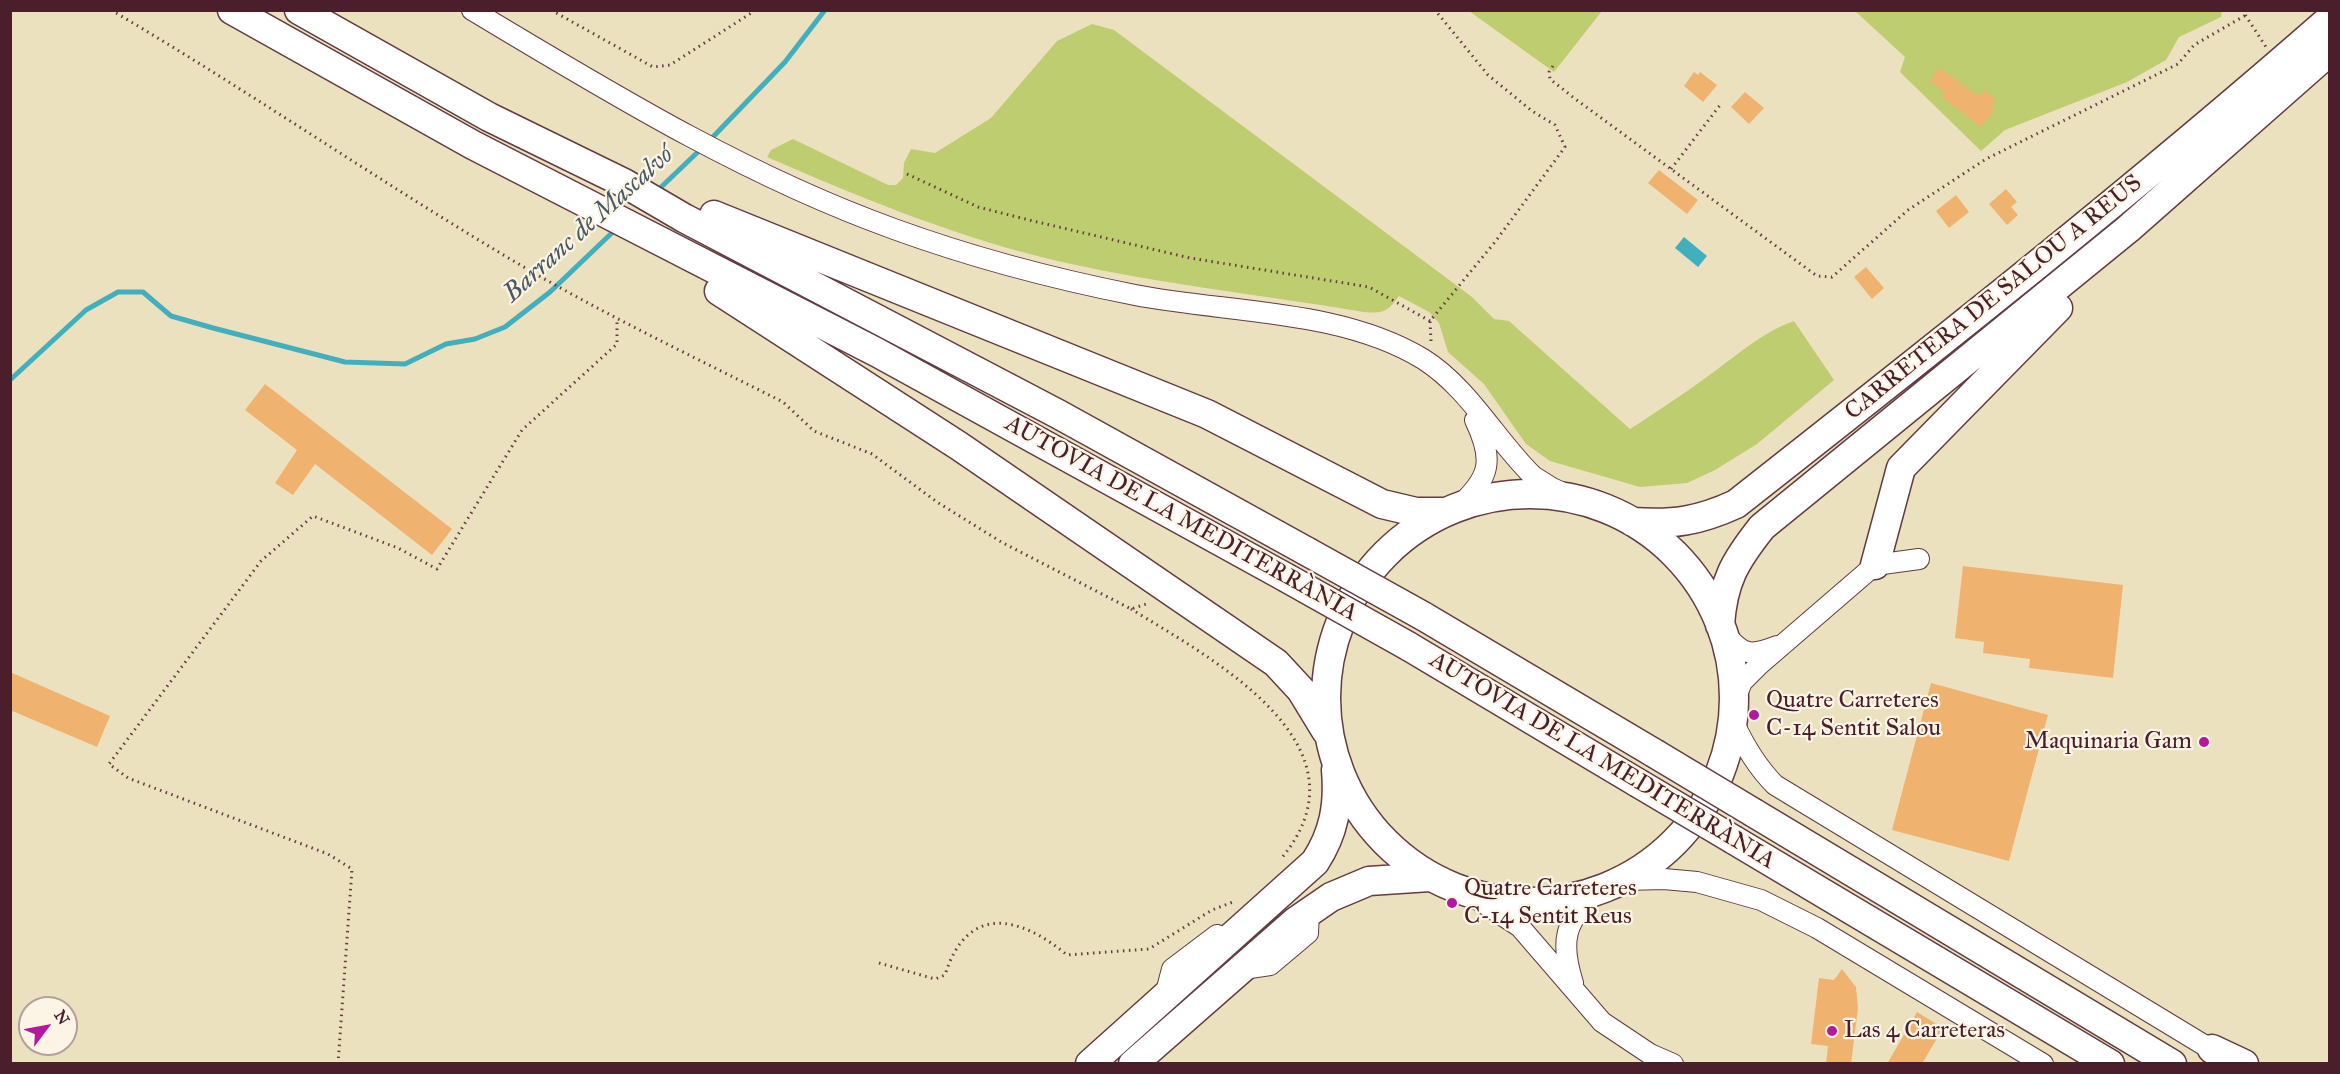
<!DOCTYPE html>
<html>
<head>
<meta charset="utf-8">
<style>
	body { margin:0 }
	#map { position:relative; width:2340px; height:1074px; overflow:hidden; background:#ece1bf; font-family:"IM FELL Great Primer",serif }
	canvas { display:block }
	.frame { position:absolute; inset:0; border:12px solid #4a1f2b; pointer-events:none }
	.north { position:absolute; left:18px; top:996px; width:60px; height:60px; box-sizing:border-box; background:#fcf5e5; border:2px solid #b59f9b; border-radius:50%; rotate:58deg; font-size:16px; font-weight:700; line-height:24px; text-align:center; color:#4a1f2b }
	.north::after { content:''; display:block; margin:auto; width:21px; height:27px; background:#b5179e; clip-path:polygon(50% 0,100% 100%,50% 72%,0 100%) }
</style>
</head>
<body>
<div id="map">
<canvas width="2340" height="1074"></canvas>
<div class="frame"></div>
<div class="north">N</div>
</div>
<script>
const g = document.querySelector('canvas').getContext('2d');
g.lineJoin = 'round';
function fillPath(path, color) {
  g.fillStyle = color;
  g.fill(path, 'evenodd');
}
function trace(path, color, width, dash) {
  g.strokeStyle = color;
  g.lineWidth = width;
  g.lineCap = dash ? 'butt' : 'round';
  g.setLineDash(dash || []);
  g.stroke(path);
}
function drawText(font, color, halo, rows, align = 'center') {
  g.font = font + ' "IM FELL Great Primer",serif';
  g.lineWidth = 4.5;
  g.setLineDash([]);
  g.textBaseline = 'middle';
  g.strokeStyle = halo;
  g.fillStyle = color;
  for (const [text, x, y, turn = 0] of rows) {
    g.save();
    g.translate(x, y);
    g.rotate((+turn || 0) * Math.PI / 180);
    g.textAlign = isNaN(turn) ? turn : align;
    if (halo) g.strokeText(text, 0, 0);
    g.fillText(text, 0, 0);
    g.restore();
  }
}
const green = new Path2D(`
	M1469 11H1602L1554 72Z
	M1855 11H2222L2221 17 2179 37 2166 60 2127 82 2005 130 1981 151 1900 72 1905 57Z
	M1092 24 1114 30 1472 297 1494 319 1509 321 1630 429C1658 411 1688 391 1715 371 1741 352 1763 332 1794 321L1834 380 1757 444 1715 470 1687 483 1640 487 1550 461 1526 444 1484 384 1448 352 1439 323 1429 312 1399 296C1388 311 1384 314 1364 312 1257 294 1147 283 1041 257 946 233 857 196 767 157L771 150 793 139 888 185H896L903 178 904 163 911 149 935 153 991 118 1057 41Z`);
const water = new Path2D(`
	M1684 237 1707 256 1698 267 1675 248Z`);
const stream = new Path2D(`
	M709 141 785 62 825 10
	M657 191 702 148
	M10 380 86 310 118 292H143L171 316 213 328 345 362 405 364 446 344 475 339 505 327 550 292 617 228`);
const building = new Path2D(`
	M1939 68 1979 96 1984 90 1996 100 1991 106 1995 109 1981 127 1941 96 1944 92 1930 81Z
	M1694 72 1698 75 1700 72 1717 85 1703 102 1684 86Z
	M1745 92 1764 108 1749 124 1731 107Z
	M1659 170 1698 200 1687 214 1648 183Z
	M2006 189 2017 202 2011 207 2018 215 2007 225 1989 204Z
	M1956 195 1969 212 1949 228 1936 211Z
	M1866 267 1884 288 1872 299 1854 277Z
	M265 384 452 529 432 555 315 464 293 495 275 483 297 450 245 410Z
	M1963 566 2123 585 2113 678 2029 668 2030 659 1983 653 1984 642 1955 638Z
	M10 672 110 716 97 747 10 710Z
	M1931 683 2048 715 2009 861 1892 830Z
	M1842 969 1856 987 1858 1008 1851 1064H1826L1828 1046 1811 1044 1819 978 1834 980Z
	M1917 1012 1943 1028 1922 1064H1887Z`);
const path = new Path2D(`
	M111 10C249 91 380 182 517 263 603 314 694 357 783 402L814 431 872 454 937 502 1003 543 1131 609 1149 603
	M551 10 653 67 670 65 756 10
	M2242 10 2266 47
	M1553 66 1549 72 1550 79 1574 98 1817 276 1832 277 1908 210 1986 159 2178 64 2194 45 2246 15
	M1671 169 1721 104
	M907 174 978 207 1029 220 1190 258 1369 287 1430 321
	M1431 341 1430 321 1495 242 1565 147 1555 125 1532 111 1488 75 1435 10
	M1131 609C1212 659 1377 746 1280 860
	M879 963 935 979 945 975C967 904 1019 915 1067 955L1149 949 1212 910 1233 902
	M338 1064 352 869 328 854 128 778 109 764 261 561 313 516 398 548 437 569 522 430 617 344V318`);
const minor = new Path2D(`
	M472 10C609 92 744 175 894 229 971 257 1054 279 1135 295 1228 313 1341 309 1423 359 1468 387 1496 440 1533 476L1552 488 1579 500
	M1458 507C1491 477 1494 460 1475 420
	M1723 632C1743 655 1749 657 1777 646
	M1734 701 1742 682 1759 665 1875 565 1919 559
	M1733 721C1744 745 1756 766 1775 785L2222 1056
	M1625 880 1664 879 1697 882 1761 900 1817 928 2043 1064
	M1468 893 1520 927 1602 1022 1650 1054 1673 1064
	M1243 969 1270 965 1308 933 1309 911
	M1573 983C1560 942 1564 921 1597 892
	M1165 996 1172 969 1217 935`);
const highway = new Path2D(`
	M232 10 473 145 878 353 1285 577
	M299 10 489 117 624 183 684 218 1058 414 1306 551
	M714 215 1207 414 1382 504 1416 512H1445
	M719 291 959 446 1276 663 1301 690 1326 731
	M1326 698a204 204 0 1 1 408 0a204 204 0 1 1-408 0Z
	M1633 522C1673 525 1699 521 1736 504 1937 346 2137 188 2330 19
	M1875 565 1901 468 2058 308
	M1423 616 1654 753
	M1720 625C1723 581 1735 561 1762 527L2128 229 2330 51
	M1408 646 1638 783
	M1754 813 2172 1064
	M1734 840 2110 1064
	M2212 1049 2244 1064
	M1090 1064 1315 862C1334 833 1339 805 1336 770
	M1133 1064 1296 921 1331 897 1369 881 1430 877`);
const highwayBridge = new Path2D(`
	M1306 551 1423 616
	M1285 577 1408 646
	M1654 753 1754 813
	M1638 783 1734 840`);
const markers = [
	[1754,715,6,"#b5179e"],
	[2204,742,6,"#b5179e"],
	[1452,903,6,"#b5179e"],
	[1832,1031,6,"#b5179e"]
];
const streetNames = [
	["CARRETERA DE SALOU A REUS",1994,298,-39],
	["AUTOVIA DE LA MEDITERRÀNIA",1181,519,29],
	["AUTOVIA DE LA MEDITERRÀNIA",1602,761,31]
];
const poiNames = [
	["Quatre Carreteres",1766,701],
	["C-14 Sentit Salou",1766,729],
	["Maquinaria Gam",2192,742,"right"],
	["Quatre Carreteres",1464,889],
	["C-14 Sentit Reus",1464,917],
	["Las 4 Carreteras",1844,1031]
];
const waterNames = [
	["Barranc de Mascalvó",589,225,-42]
];
fillPath(green, '#becd6f');
fillPath(water, '#41afbd');
trace(stream, '#41afbd', 5);
fillPath(building, '#efb36f');
trace(minor, '#623c41', 22);
trace(highway, '#623c41', 31);
trace(path, '#623c41', 3, [1.5, 4.5]);
trace(minor, '#fff', 20);
trace(highway, '#fff', 28);
trace(highwayBridge, '#623c41', 31, []);
trace(highwayBridge, '#fff', 28);
for (const [x, y, r, color] of markers) {
  const dot = new Path2D();
  dot.arc(x, y, r, 0, 2 * Math.PI);
  g.fillStyle = color;
  g.fill(dot);
  trace(dot, '#fcf5e5', 2);
}
drawText('24px', '#4a1f2b', '#fcf5e5', streetNames);
drawText('24px', '#4a1f2b', '#fcf5e5', poiNames, 'left');
drawText('italic 26px', '#465965', '#fcf5e5', waterNames);
</script>
</body>
</html>
